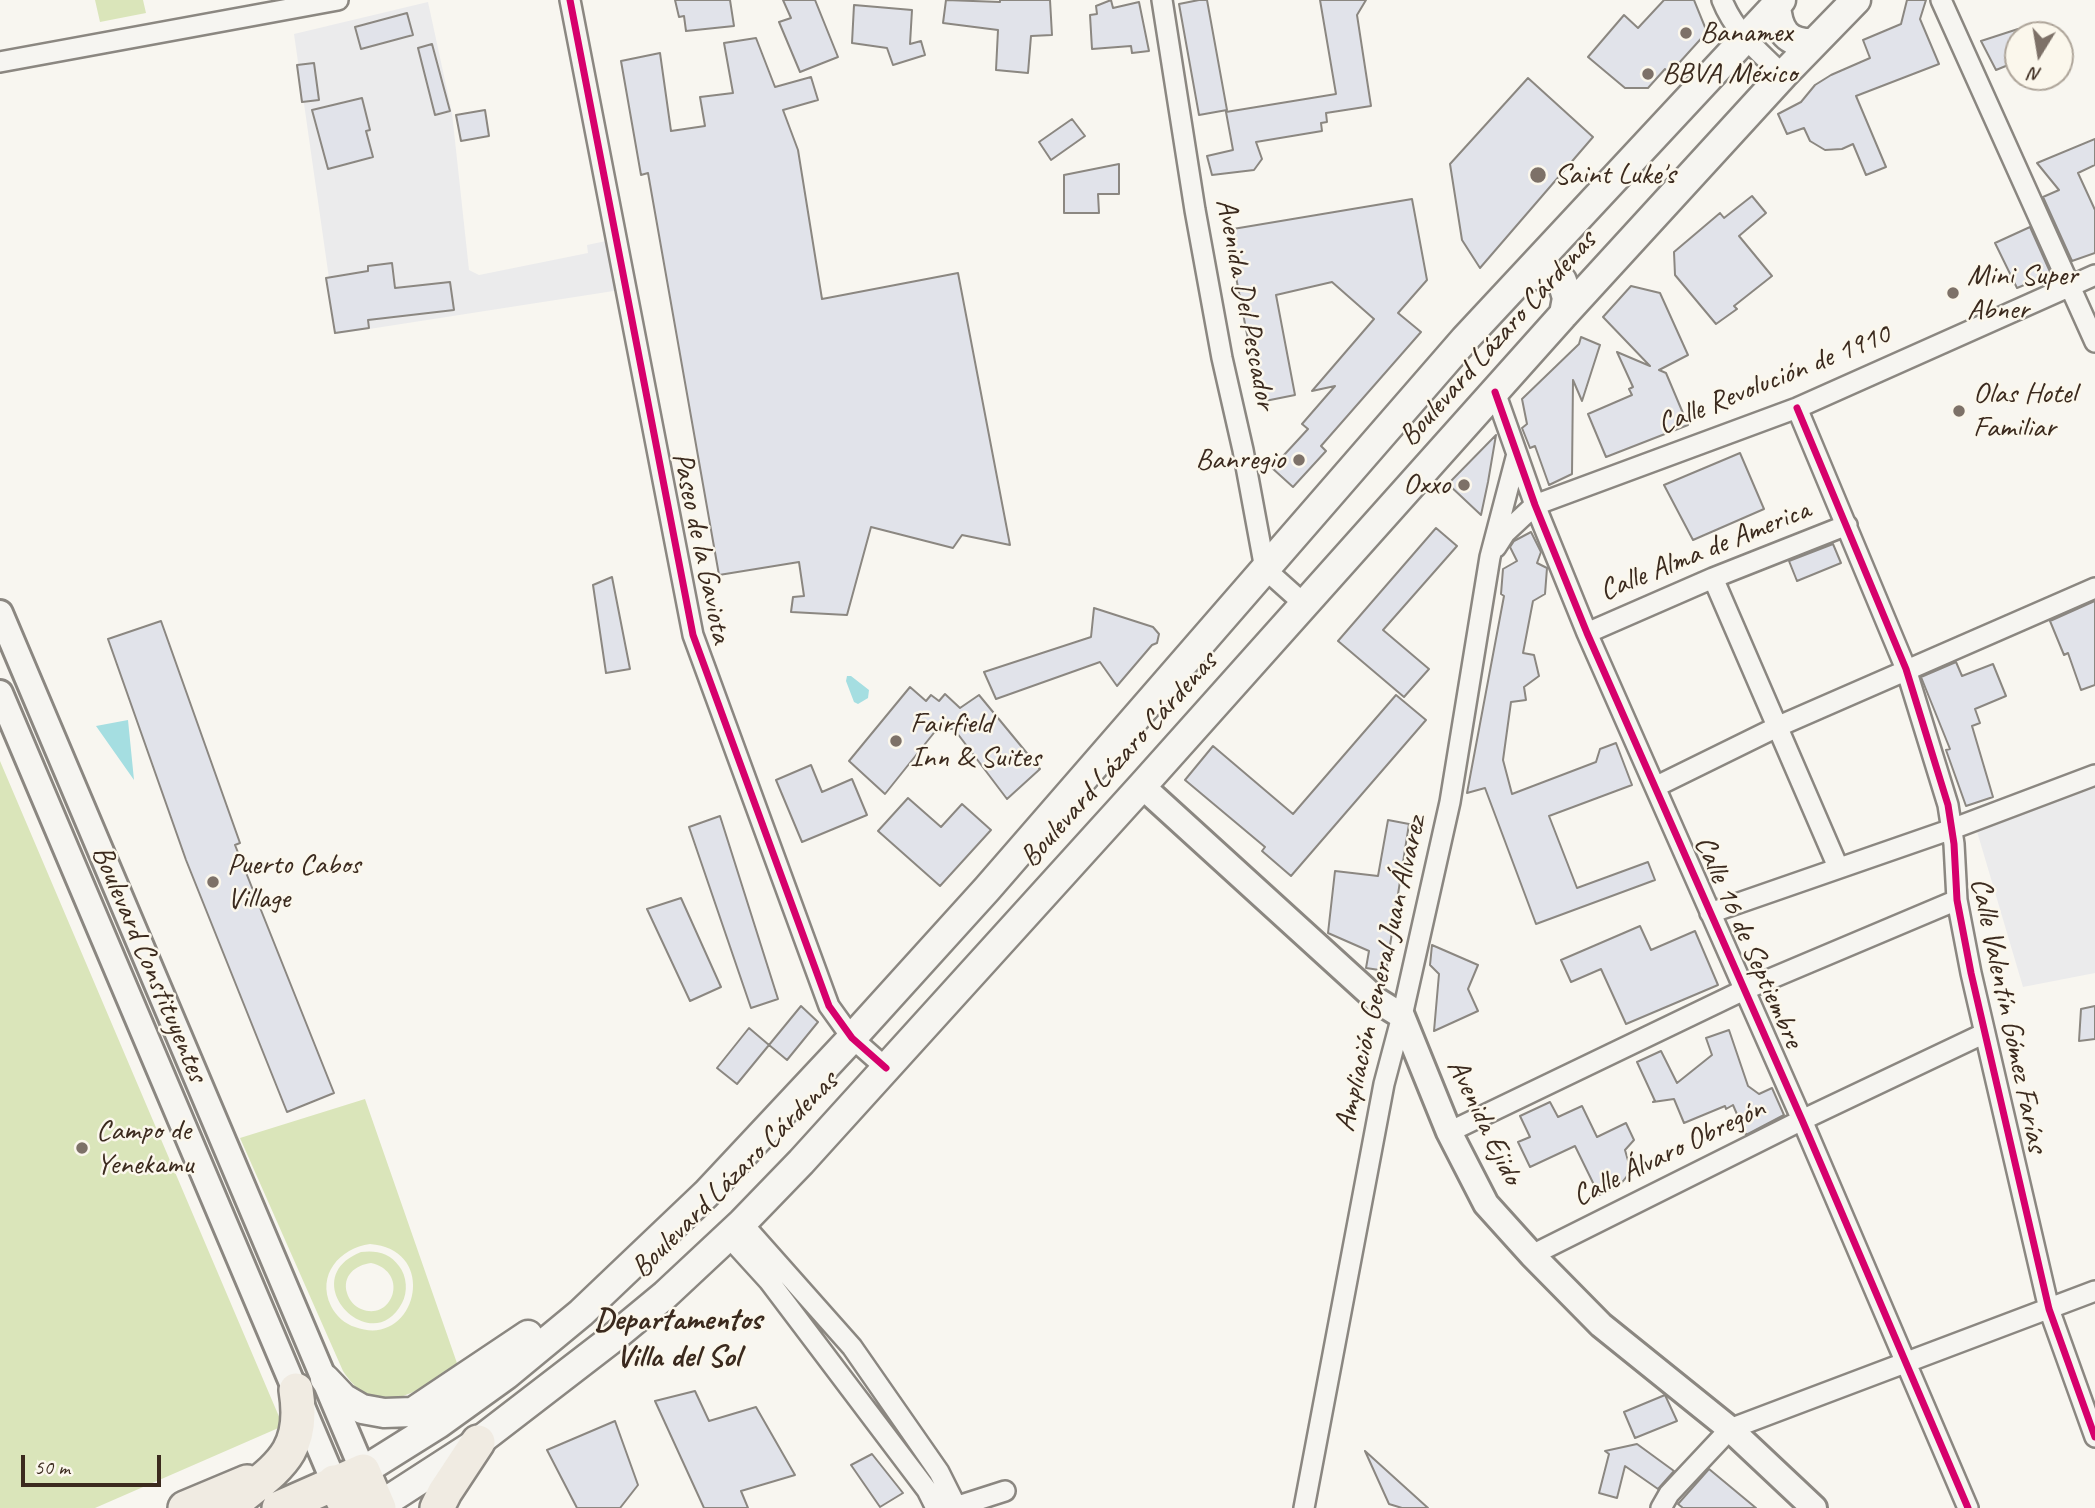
<!DOCTYPE html>
<html>
<head>
<meta charset="utf-8">
<style>
	body { margin:0 }
	#map { position:relative; width:2095px; height:1508px; overflow:hidden; background:#f8f6f0; font-family:Caveat,sans-serif }
	canvas { display:block }
	.north { position:absolute; left:2004px; top:21px; width:70px; height:70px; box-sizing:border-box; background:#fbf7ec; border:2px solid #aea59a; border-radius:50%; rotate:191deg; font-size:19px; font-weight:700; line-height:28px; text-align:center; color:#3b2a1e }
	.north::after { content:''; display:block; margin:auto; width:24px; height:32px; background:#7d7168; clip-path:polygon(50% 0,100% 100%,50% 72%,0 100%) }
	.scale { position:absolute; left:21px; top:1455px; width:140px; height:32px; box-sizing:border-box; border:4px solid #3b2a1e; border-top:0; padding-left:9px; font-size:21px; line-height:24px; white-space:nowrap; color:#3b2a1e; -webkit-text-stroke:5px #fbf7ec; paint-order:stroke }
</style>
</head>
<body>
<div id="map">
<canvas width="2095" height="1508"></canvas>
<div class="north">N</div>
<div class="scale">50 m</div>
</div>
<script>
const g = document.querySelector('canvas').getContext('2d');
g.lineJoin = 'round';
function fillPath(path, color) {
  g.fillStyle = color;
  g.fill(path, 'evenodd');
}
function trace(path, color, width, dash) {
  g.strokeStyle = color;
  g.lineWidth = width;
  g.lineCap = dash ? 'butt' : 'round';
  g.setLineDash(dash || []);
  g.stroke(path);
}
function drawText(font, color, halo, rows, align = 'center') {
  g.font = font + ' Caveat,sans-serif';
  g.lineWidth = 5;
  g.setLineDash([]);
  g.textBaseline = 'middle';
  g.strokeStyle = halo;
  g.fillStyle = color;
  for (const [text, x, y, turn = 0] of rows) {
    g.save();
    g.translate(x, y);
    g.rotate((+turn || 0) * Math.PI / 180);
    g.textAlign = isNaN(turn) ? turn : align;
    if (halo) g.strokeText(text, 0, 0);
    g.fillText(text, 0, 0);
    g.restore();
  }
}
const built = new Path2D(`
	M428 2 452 113 469 270 479 275 588 253 587 245 611 240 620 290 337 334 294 34Z
	M2095 785V973L2023 987 1976 828Z`);
const green = new Path2D(`
	M95 0H143L146 13 100 22Z
	M0 761 283 1426 95 1508H0Z
	M365 1099 458 1366C418 1390 377 1424 343 1371L240 1138ZM370 1244C441 1249 416 1350 355 1327 345 1324 336 1316 331 1306 316 1275 340 1248 370 1244Z
	M361 1252C376 1250 390 1253 399 1266 407 1276 408 1292 402 1303 372 1361 293 1279 361 1252ZM371 1263C410 1272 393 1322 361 1309 354 1306 349 1300 347 1293 342 1276 355 1265 371 1263Z`);
const water = new Path2D(`
	M847 676H851L869 690 868 698 858 704 854 702 846 681Z
	M128 720 134 780 96 726Z`);
const building = new Path2D(`
	M675 0H730L734 26 686 31 684 16 679 17Z
	M783 0H815L838 57 800 72 779 22 791 18Z
	M946 0 1000 2V0H1050L1052 35 1031 36 1028 73 996 70 998 30 943 23Z
	M1111 0 1113 8 1139 2 1149 51 1132 53 1131 46 1092 49 1090 15 1097 14 1096 6Z
	M1199 0H1207L1227 110 1199 115 1179 4Z
	M1320 0H1366L1357 15 1371 106 1326 113 1327 122 1321 123 1322 131 1256 142 1262 159 1254 170 1212 175 1207 156 1233 150 1226 112 1336 94Z
	M1664 0H1694L1707 32 1670 73 1665 69 1648 88H1625L1588 57 1624 15 1638 28Z
	M1907 0H1926L1920 19 1939 64 1856 96 1886 167 1866 175 1853 144 1842 149 1825 150 1810 141 1804 128 1787 134 1778 114 1801 102 1815 85 1831 75 1870 58 1863 40 1901 24Z
	M854 5 912 10 910 44 921 41 925 55 893 65 887 48 852 43Z
	M407 13 413 35 361 49 355 27Z
	M2018 29V61L1996 70 1981 41Z
	M756 38 775 87 811 77 818 100 783 110 798 150 822 299 958 273 1010 545 962 535 953 548 871 527 847 615 791 612 793 597 804 596 799 562 719 575 648 173 641 175 621 61 660 53 671 131 705 126 700 97 733 93 724 43Z
	M432 44 450 111 435 115 418 48Z
	M314 63 319 100 302 102 297 65Z
	M1528 78 1593 137 1480 268 1462 240 1450 164Z
	M362 98 370 130 366 131 373 157 328 169 312 110Z
	M485 110 489 136 461 141 456 115Z
	M1072 119 1085 136 1051 160 1039 142Z
	M2095 139V165L2078 173 2095 210V253L2072 261 2043 197 2059 190 2037 163Z
	M1119 164V194H1098L1099 213H1064V175Z
	M1752 196 1766 213 1739 236 1772 276 1734 306 1737 309 1716 324 1675 275 1674 252 1720 213 1724 218Z
	M1412 199 1427 280 1398 313 1421 332 1321 446 1326 451 1293 487 1272 468 1308 429 1302 424 1335 386 1312 391 1374 319 1332 282 1276 295 1295 395 1260 402 1227 230Z
	M2030 227 2051 274 2017 288 1995 243Z
	M392 263 395 288 450 282 454 310 368 320 369 328 335 333 326 278 368 271V266Z
	M1631 286 1660 293 1688 355 1659 370 1666 373 1688 425 1606 457 1588 414 1632 395 1629 389 1633 387 1617 352 1650 366 1603 317Z
	M1581 337 1600 345 1582 401 1573 380 1572 474 1549 485 1535 446 1530 448 1522 428 1527 424 1522 399 1579 344Z
	M1496 435 1488 482 1481 515 1448 484Z
	M1740 453 1764 509 1693 540 1664 485Z
	M1436 528 1457 546 1383 630 1429 669 1404 697 1338 641Z
	M1531 532 1541 552 1537 563 1547 568 1545 594 1533 601 1523 653 1534 655 1539 676 1524 687 1526 700 1511 702 1503 760 1512 794 1596 762 1600 749 1616 743 1632 785 1549 816 1577 888 1648 862 1655 880 1536 924 1485 788 1467 793 1504 596 1501 594 1503 569 1517 561 1510 547 1514 541Z
	M1833 544 1841 563 1797 581 1789 561Z
	M612 577 630 669 606 673 593 585Z
	M2095 601V685L2081 690 2068 653 2064 655 2050 621Z
	M1094 608 1153 627 1159 634 1157 643 1152 645 1117 686 1100 662 996 699 984 672 1091 637Z
	M161 621 240 843 235 845 334 1093 287 1112 186 860 108 639Z
	M1956 662 1962 676 1993 664 2006 696 1975 709 1980 723 1972 726 1993 797 1966 806 1946 750 1950 749 1921 677Z
	M910 687 926 701 931 695 939 701 945 694 960 708 979 695 1040 769 1007 799 954 729H937L885 794 849 761Z
	M1396 695 1426 720 1291 876 1262 851 1265 847 1185 780 1213 746 1293 814Z
	M811 765 822 792 852 779 867 815 802 842 776 780Z
	M908 798 941 827 962 804 991 830 940 886 878 831Z
	M720 816 778 999 751 1008 689 827Z
	M1388 820 1409 824 1386 971 1366 968 1369 951 1328 933 1335 871 1378 876Z
	M681 898 721 987 690 1001 647 909Z
	M1640 926 1651 950 1695 931 1718 985 1626 1024 1601 969 1571 982 1561 960Z
	M1432 945 1478 965 1468 989 1478 1011 1434 1031 1439 974 1430 965Z
	M801 1006 818 1022 787 1060 769 1045Z
	M2095 1006V1039L2079 1041 2081 1009Z
	M749 1028 769 1045 737 1084 717 1068Z
	M1729 1030 1748 1086 1759 1094 1772 1088 1784 1115 1746 1135 1733 1105 1726 1109 1725 1106 1684 1123 1674 1099 1653 1102 1655 1101 1637 1062 1661 1051 1677 1083 1712 1055 1706 1038Z
	M1550 1102 1558 1117 1582 1106 1597 1137 1626 1123 1634 1140 1625 1150 1631 1171 1620 1185 1599 1195 1575 1146 1530 1167 1518 1142 1530 1137 1520 1116Z
	M695 1391 709 1421 756 1407 795 1475 741 1491 748 1508H704L655 1401Z
	M1665 1395 1677 1421 1635 1438 1624 1412Z
	M615 1421 638 1485 620 1508H577L547 1450Z
	M1637 1444 1674 1471 1658 1489 1625 1466 1617 1498 1599 1493 1609 1454 1605 1451Z
	M1365 1451 1428 1508H1402L1389 1504Z
	M872 1454 903 1493 880 1507 851 1465Z
	M1709 1469 1756 1508H1683L1678 1504Z`);
const minor = new Path2D(`
	M570 0 693 635 829 1006 852 1038 886 1068
	M1162 0 1195 210 1222 358 1243 450 1265 569 1303 603
	M1722 0C1734 31 1759 52 1783 75
	M1941 0 2095 342
	M0 62 338 0
	M1495 392 1535 505 1587 633 1802 1120 1968 1508
	M1797 408 1906 669 1948 805 1954 844 1957 900 1971 973 2049 1309 2095 1437
	M1496 547 1505 533 1535 505 1797 408 2095 275
	M1713 578 1838 867
	M1587 633 1713 578 1847 525
	M1655 787 1779 726 2095 588
	M1710 913 1952 829 2095 775
	M1449 1132 1744 990 1957 900
	M742 1223 852 1347 939 1472 957 1508
	M728 1236 769 1281 927 1490 936 1508
	M1532 1255 1802 1120 1985 1033
	M952 1508 1005 1491
	M1304 1508 1384 1084 1402 1016 1450 802 1490 557 1517 454
	M1661 1508 1669 1494 1730 1429 2095 1291`);
const tertiary = new Path2D(`
	M0 613 363 1471
	M0 693 334 1482
	M1142 786 1378 1001 1402 1016 1449 1132 1486 1204 1532 1255 1601 1325 1730 1429 1814 1508`);
const secondary = new Path2D(`
	M1776 5C1778 31 1787 44 1814 43
	M1526 274 1550 276 1562 281 1567 298 1564 314
	M325 1379 343 1398 362 1409 384 1413 413 1412 528 1335
	M363 1471 438 1424 506 1375 581 1313 706 1194 852 1038 987 889 1465 339 1781 0
	M379 1506 478 1442 613 1338 665 1295 742 1223 801 1162 1142 786 1564 314 1783 75 1856 0`);
const trunk = new Path2D(`
	M334 1482 347 1508
	M185 1508 247 1482
	M228 1508C273 1469 307 1457 296 1390
	M279 1508 363 1471 379 1508
	M437 1508 445 1492 478 1442`);
const cycleway = new Path2D(`
	M570 0 693 635 829 1006 852 1038 886 1068
	M1495 392 1535 505 1587 633 1802 1120 1968 1508
	M1797 408 1906 669 1948 805 1954 844 1957 900 1971 973 2049 1309 2095 1437`);
const markers = [
	[1686,33,7,"#7d7168"],
	[1648,74,7,"#7d7168"],
	[1538,175,9,"#7d7168"],
	[1953,293,7,"#7d7168"],
	[1959,411,7,"#7d7168"],
	[1299,460,7,"#7d7168"],
	[1464,485,7,"#7d7168"],
	[896,741,7,"#7d7168"],
	[213,882,7,"#7d7168"],
	[82,1148,7,"#7d7168"]
];
const poiNames = [
	["Banamex",1700,33],
	["BBVA México",1662,74],
	["Saint Luke's",1554,175],
	["Mini Super",1967,276],
	["Abner",1967,310],
	["Olas Hotel",1973,394],
	["Familiar",1973,428],
	["Banregio",1285,460,"right"],
	["Oxxo",1450,485,"right"],
	["Fairfield",910,724],
	["Inn & Suites",910,758],
	["Puerto Cabos",227,865],
	["Village",227,899],
	["Campo de",96,1131],
	["Yenekamu",96,1165]
];
const streetNames = [
	["Avenida Del Pescador",1245,304,79],
	["Boulevard Lázaro Cárdenas",1498,339,-48],
	["Calle Revolución de 1910",1774,380,-22],
	["Paseo de la Gaviota",701,548,78],
	["Calle Alma de America",1705,551,-22],
	["Boulevard Lázaro Cárdenas",1119,760,-48],
	["Calle 16 de Septiembre",1748,942,66],
	["Boulevard Constituyentes",149,964,67],
	["Ampliación General Juan Álvarez",1381,974,-77],
	["Calle Valentín Gómez Farías",2008,1015,78],
	["Avenida Ejido",1484,1122,64],
	["Calle Álvaro Obregón",1669,1153,-26],
	["Boulevard Lázaro Cárdenas",735,1175,-45]
];
const neighbourhoodNames = [
	["Departamentos",678,1321],
	["Villa del Sol",678,1358]
];
fillPath(built, '#ebebec');
fillPath(green, '#dae5ba');
fillPath(water, '#a5dee1');
fillPath(building, '#e1e3ea');
trace(building, '#8b8781', 2);
trace(minor, '#8b8781', 24);
trace(tertiary, '#8b8781', 30);
trace(secondary, '#8b8781', 33);
trace(trunk, '#8b8781', 38);
trace(minor, '#f6f5f1', 19);
trace(tertiary, '#f6f5f1', 24);
trace(secondary, '#f6f5f1', 28);
trace(trunk, '#f0ebe2', 33);
trace(cycleway, '#d6006c', 7);
for (const [x, y, r, color] of markers) {
  const dot = new Path2D();
  dot.arc(x, y, r, 0, 2 * Math.PI);
  g.fillStyle = color;
  g.fill(dot);
  trace(dot, '#fbf7ec', 2.5);
}
drawText('30px', '#3b2a1e', '#fbf7ec', poiNames, 'left');
drawText('30px', '#3b2a1e', '#fbf7ec', streetNames);
drawText('bold 32px', '#3b2a1e', '#fbf7ec', neighbourhoodNames);
</script>
</body>
</html>
